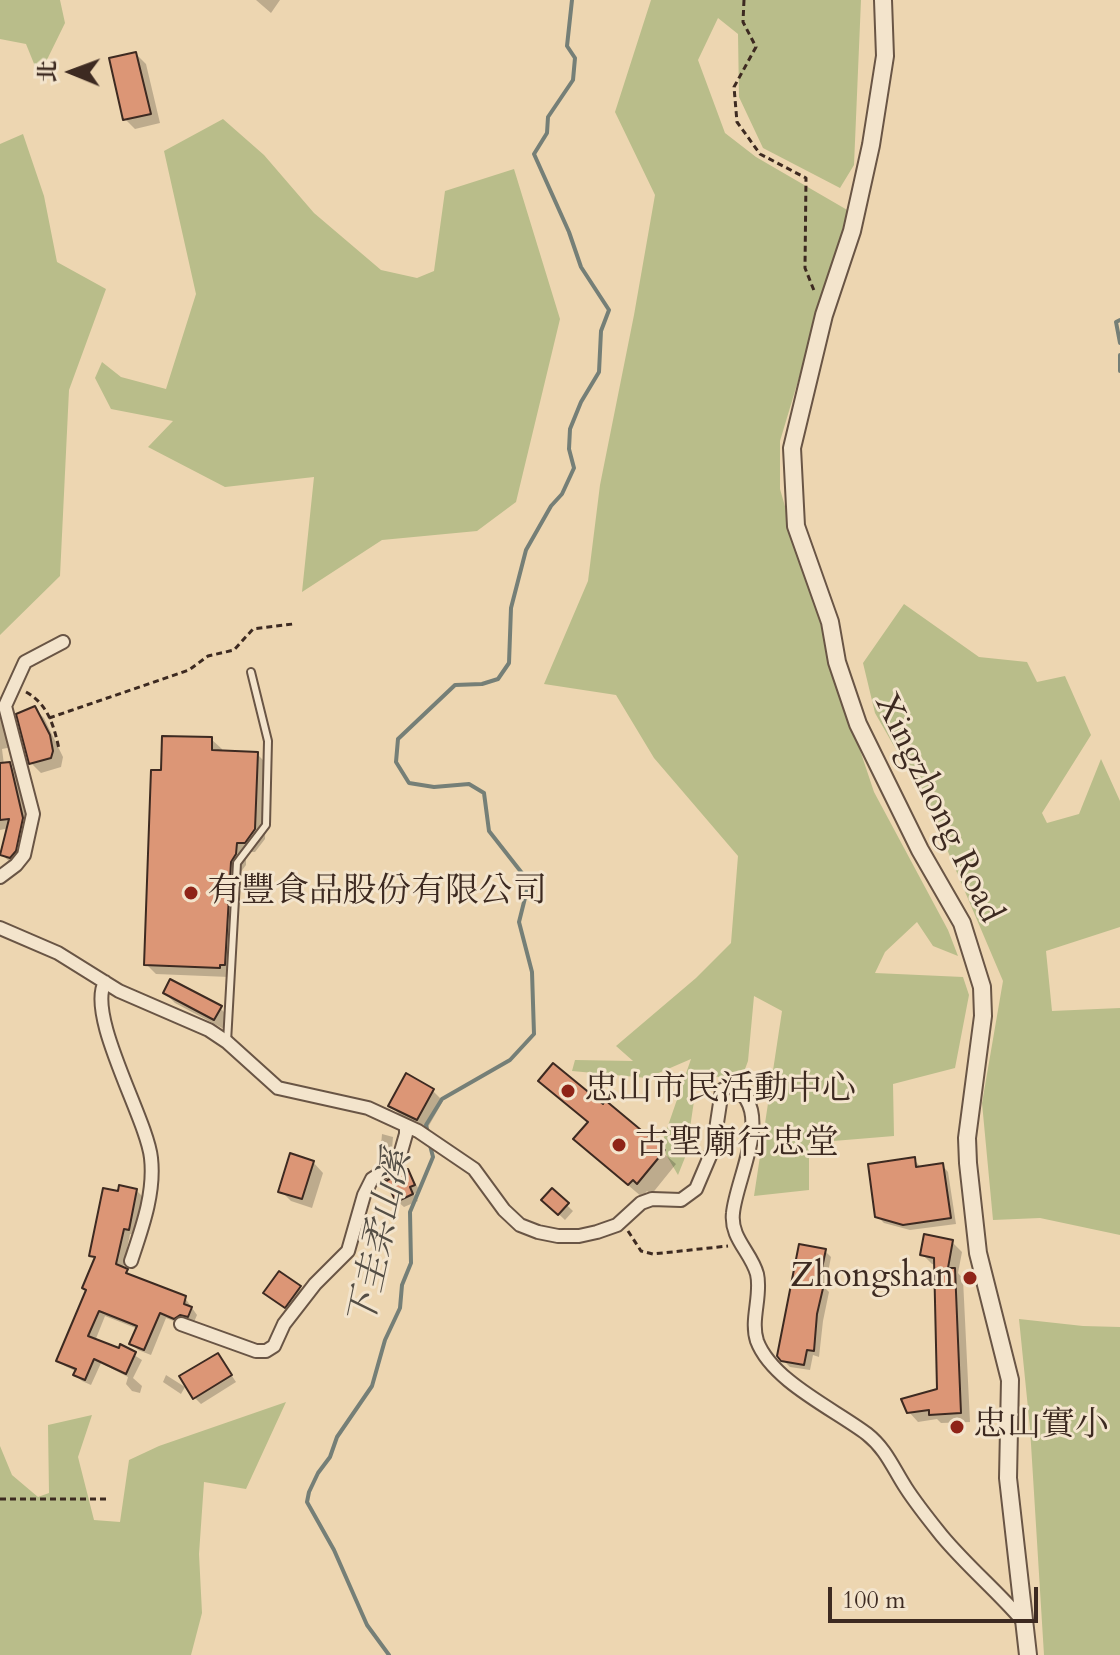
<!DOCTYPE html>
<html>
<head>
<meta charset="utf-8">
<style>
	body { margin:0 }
	#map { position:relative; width:1120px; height:1655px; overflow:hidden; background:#edd6b1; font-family:Cardo,"Noto Serif TC",serif }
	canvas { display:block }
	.north { position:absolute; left:32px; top:32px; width:80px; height:80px; -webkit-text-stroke:6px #f3e4cc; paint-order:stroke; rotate:271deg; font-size:22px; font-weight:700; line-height:32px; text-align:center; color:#3d2a21 }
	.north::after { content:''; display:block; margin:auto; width:28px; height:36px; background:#3d2a21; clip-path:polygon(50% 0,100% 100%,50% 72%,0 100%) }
	.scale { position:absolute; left:828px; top:1587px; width:210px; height:36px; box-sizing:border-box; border:4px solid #3d2a21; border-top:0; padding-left:10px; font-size:24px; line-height:28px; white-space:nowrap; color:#3d2a21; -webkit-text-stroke:6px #f3e4cc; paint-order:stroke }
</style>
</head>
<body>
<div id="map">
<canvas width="1120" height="1655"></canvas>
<div class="north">北</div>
<div class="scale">100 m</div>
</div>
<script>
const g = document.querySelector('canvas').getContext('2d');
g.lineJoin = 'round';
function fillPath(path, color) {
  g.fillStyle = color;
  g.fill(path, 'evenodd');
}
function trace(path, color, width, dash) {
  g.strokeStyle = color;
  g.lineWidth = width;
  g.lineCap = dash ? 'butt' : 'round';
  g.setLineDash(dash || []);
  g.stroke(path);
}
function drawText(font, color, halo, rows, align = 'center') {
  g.font = font + ' Cardo,"Noto Serif TC",serif';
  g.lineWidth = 6;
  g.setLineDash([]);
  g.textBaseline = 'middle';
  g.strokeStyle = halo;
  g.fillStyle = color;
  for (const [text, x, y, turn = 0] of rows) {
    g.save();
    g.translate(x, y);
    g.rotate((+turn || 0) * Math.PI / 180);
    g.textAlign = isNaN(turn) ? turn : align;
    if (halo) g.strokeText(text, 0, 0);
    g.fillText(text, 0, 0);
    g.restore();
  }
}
const green = new Path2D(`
	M0 0H60L65 23 39 76 26 44 0 39Z
	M651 0H861L854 165 840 188 763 148 739 97 738 34 718 18 698 60 725 133 756 157 849 211 780 441V489L790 524 828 607 842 696 874 792 948 930 958 956 933 946 917 922 885 952 875 973 963 977 969 995 955 1068 893 1084 894 1136 809 1143V1190L754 1196 782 1011 754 996 748 1061 741 1080 698 1074 686 1155 678 1175 661 1146 691 1059 647 1078 572 1071 575 1060 633 1061 616 1046 696 978 731 943 738 856 654 758 616 695 544 684 588 581 600 485 634 315 655 195 615 112Z
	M223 119 264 155 314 213 381 270 417 278 434 271 445 191 514 169 560 319 516 502 477 531 382 540 302 592 314 477 225 487 148 447 173 421 111 409 95 378 102 362 121 377 166 389 196 294 164 151Z
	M23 134 44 196 57 262 106 289 69 390 60 576 0 635V144Z
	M904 604 979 657 1027 662 1037 682 1065 676 1091 735 1042 813 1047 823 1079 814 1101 759 1120 801V927L1046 951 1052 1011 1120 1008V1235L1040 1218 993 1220 982 1103 1003 981 929 807 875 713 863 663Z
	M1019 1319 1083 1326 1120 1327V1655H1044L1030 1428Z
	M286 1402 246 1489 204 1482 199 1554 202 1613 191 1655H0V1446L12 1475 38 1497 49 1493 48 1425 92 1415 78 1457 94 1520 120 1522 129 1460 159 1446Z`);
const shadow = new Path2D(`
	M256 0H280L271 13Z
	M136 54 146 64 160 123 135 129 125 119Z
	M34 708 44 718 63 757 61 767 41 773 31 763Z
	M0 719 6 724 12 747 2 749 4 765 9 764 18 773 31 828 24 860 10 862 1 854 9 828 0 830Z
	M211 739 222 749 221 753 257 754 267 764 265 839 255 852H246V865L240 873 235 974H229V977L156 974 146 964 162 772Z
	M165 993 220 1008 230 1018 224 1029 175 1003Z
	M541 1081 603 1106 606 1103 676 1164 651 1195 647 1191 642 1197 589 1152V1123Z
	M433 1091 443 1101 427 1129 400 1115 390 1105Z
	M382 1134 393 1137 392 1149 381 1145Z
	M914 1159 921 1168 942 1165 948 1172 956 1224 910 1230 884 1223 877 1216Z
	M313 1162 323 1173 312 1208 291 1201 281 1191Z
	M408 1171 420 1191 414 1194 418 1201 404 1207 397 1201Z
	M136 1190 143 1197 135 1235 130 1234 123 1269 133 1277 185 1298 197 1315 194 1322 187 1321 181 1324 166 1318 151 1355 138 1350 132 1344 138 1329 105 1316 95 1341 120 1350 121 1347 142 1360 133 1378 142 1386 140 1393 132 1391 126 1384 128 1377 101 1363 91 1385 82 1381 76 1375 77 1372 65 1366 59 1360 87 1291 96 1260 91 1255 120 1194Z
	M552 1191 573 1211 565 1220 544 1200Z
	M952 1242 962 1252 958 1273 963 1279 970 1422 941 1423 937 1419 918 1422 909 1412 939 1391 936 1265 932 1264 922 1254Z
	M825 1251 831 1257 825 1288 829 1292 823 1321 819 1357 813 1355 810 1370 790 1367 779 1356Z
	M299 1288 306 1294 292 1313 272 1299Z
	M218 1355 236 1382 201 1404 195 1398Z
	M166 1375 185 1387 181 1394 163 1382Z`);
const stream = new Path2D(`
	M1120 320 1116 322 1120 343
	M1120 355V371
	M428 1133 426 1125 442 1099 510 1060 534 1034 532 972 519 922 529 882 489 831 484 793 469 784 434 787 409 783 396 762 398 739 455 685 482 684 498 679 509 663 511 608 526 550 551 506 562 494 574 468 569 449 570 429 581 402 599 372 601 331 609 310 581 267 569 232 534 154 547 133 548 117 573 80 575 58 567 46 572 0
	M389 1655 367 1625 334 1550 307 1502 309 1492 318 1473 330 1457 337 1437 372 1386 385 1340 400 1308 402 1285 411 1263 410 1212 433 1157 429 1141`);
const building = new Path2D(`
	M136 52 151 114 123 120 109 58Z
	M35 706 50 735 53 751 51 758 29 764 16 714Z
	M162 736 212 737V750L258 752 255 829 245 843H237L236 854 231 862 225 965H220V968L144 965 151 770H161Z
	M10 762 23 818 16 851 10 858 0 855 9 819 0 820V763Z
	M170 979 222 1006 214 1020 163 993Z
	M553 1063 603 1104 605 1100 665 1150 637 1184 633 1180 628 1185 573 1139 588 1122 538 1081Z
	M406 1073 434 1089 417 1120 388 1106Z
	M290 1153 314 1161 302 1199 278 1192Z
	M915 1157 916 1167 943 1163 951 1218 903 1225 875 1217 868 1164Z
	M408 1169 415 1185 410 1187 413 1194 396 1202 386 1181Z
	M119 1185 137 1189 129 1230 124 1229 116 1264 128 1269 126 1273 186 1296 184 1304 192 1307 188 1317 180 1315 174 1319 160 1313 144 1350 129 1344 137 1326 99 1311 88 1336 119 1348 120 1344 136 1352 126 1374 94 1359 85 1380 73 1375 76 1369 56 1361 86 1290 82 1288 95 1257 89 1256 103 1188 118 1191Z
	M552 1188 569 1203 558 1215 541 1200Z
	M924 1234 953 1240 948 1268H955L961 1413 929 1415V1410L907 1413 901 1399 937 1389 934 1258 920 1255Z
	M799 1244 826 1249 819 1283 824 1284 817 1314 814 1351 807 1350 804 1365 781 1361 777 1356Z
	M279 1271 301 1286 285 1308 263 1293Z
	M218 1353 232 1375 193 1399 179 1376Z`);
const path = new Path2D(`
	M744 0 743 22 756 47 734 87 737 122 760 154 806 178 805 268 815 293
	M26 692C48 704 54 726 59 749
	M49 718 189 670 208 656 234 650 253 629 293 624
	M628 1231 641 1251 653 1254 728 1246
	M0 1499H106`);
const service = new Path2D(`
	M227 1042 237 863 266 825 268 741 251 672`);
const minor = new Path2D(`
	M0 877 16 865 24 855 33 814 5 706 25 662 63 642
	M0 928 58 953 119 991 209 1030 227 1042 278 1088 368 1108 418 1131 474 1169 504 1210 520 1225 538 1232 558 1236H579L597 1232 617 1225 641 1203 652 1199 681 1200 696 1189 713 1149 722 1090 730 1086C777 1105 736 1178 733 1213 730 1238 751 1252 757 1274 762 1295 750 1320 757 1341 772 1381 834 1409 867 1434 886 1449 893 1468 906 1488 917 1505 930 1521 942 1536 967 1566 997 1591 1022 1620
	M105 982C86 1016 147 1119 151 1158 155 1193 142 1228 131 1261
	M181 1324 256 1351H266L274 1346 284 1324 315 1284 348 1251 364 1195 372 1179 398 1162 406 1134V1126`);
const tertiary = new Path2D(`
	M883 0 885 56 871 145 852 231 824 315 792 448 796 526 830 622 837 662 858 724 920 850 962 923 982 987 983 1016 967 1138 968 1163 978 1253 1010 1380 1008 1478 1028 1655`);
const markers = [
	[191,893,8,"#8f2418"],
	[568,1091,8,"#8f2418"],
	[619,1145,8,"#8f2418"],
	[970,1278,8,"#8f2418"],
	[957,1427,8,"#8f2418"]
];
const streetNames = [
	["Xingzhong Road",937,809,64]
];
const poiNames = [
	["有豐食品股份有限公司",207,893],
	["忠山市民活動中心",584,1091],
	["古聖廟行忠堂",635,1145],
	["Zhongshan",954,1278,"right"],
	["忠山實小",973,1427]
];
const waterNames = [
	["下圭柔山溪",382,1239,-78]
];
fillPath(green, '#b9bd8a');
fillPath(shadow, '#0003');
trace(stream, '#757f77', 4);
fillPath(building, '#dc9676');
trace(building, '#3d2a21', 2);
trace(service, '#695545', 10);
trace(minor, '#695545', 16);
trace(tertiary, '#695545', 20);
trace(path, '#3d2a21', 3, [6, 4]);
trace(service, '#f3e4cc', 6);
trace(minor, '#f3e4cc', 12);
trace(tertiary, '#f3e4cc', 16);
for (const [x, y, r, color] of markers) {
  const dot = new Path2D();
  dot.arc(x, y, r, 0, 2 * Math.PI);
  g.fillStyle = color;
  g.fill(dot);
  trace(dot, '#f3e4cc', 3);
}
drawText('34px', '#3d2a21', '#f3e4cc', streetNames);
drawText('34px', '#3d2a21', '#f3e4cc', poiNames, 'left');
drawText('italic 36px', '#544e45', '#f3e4cc', waterNames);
</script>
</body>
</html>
